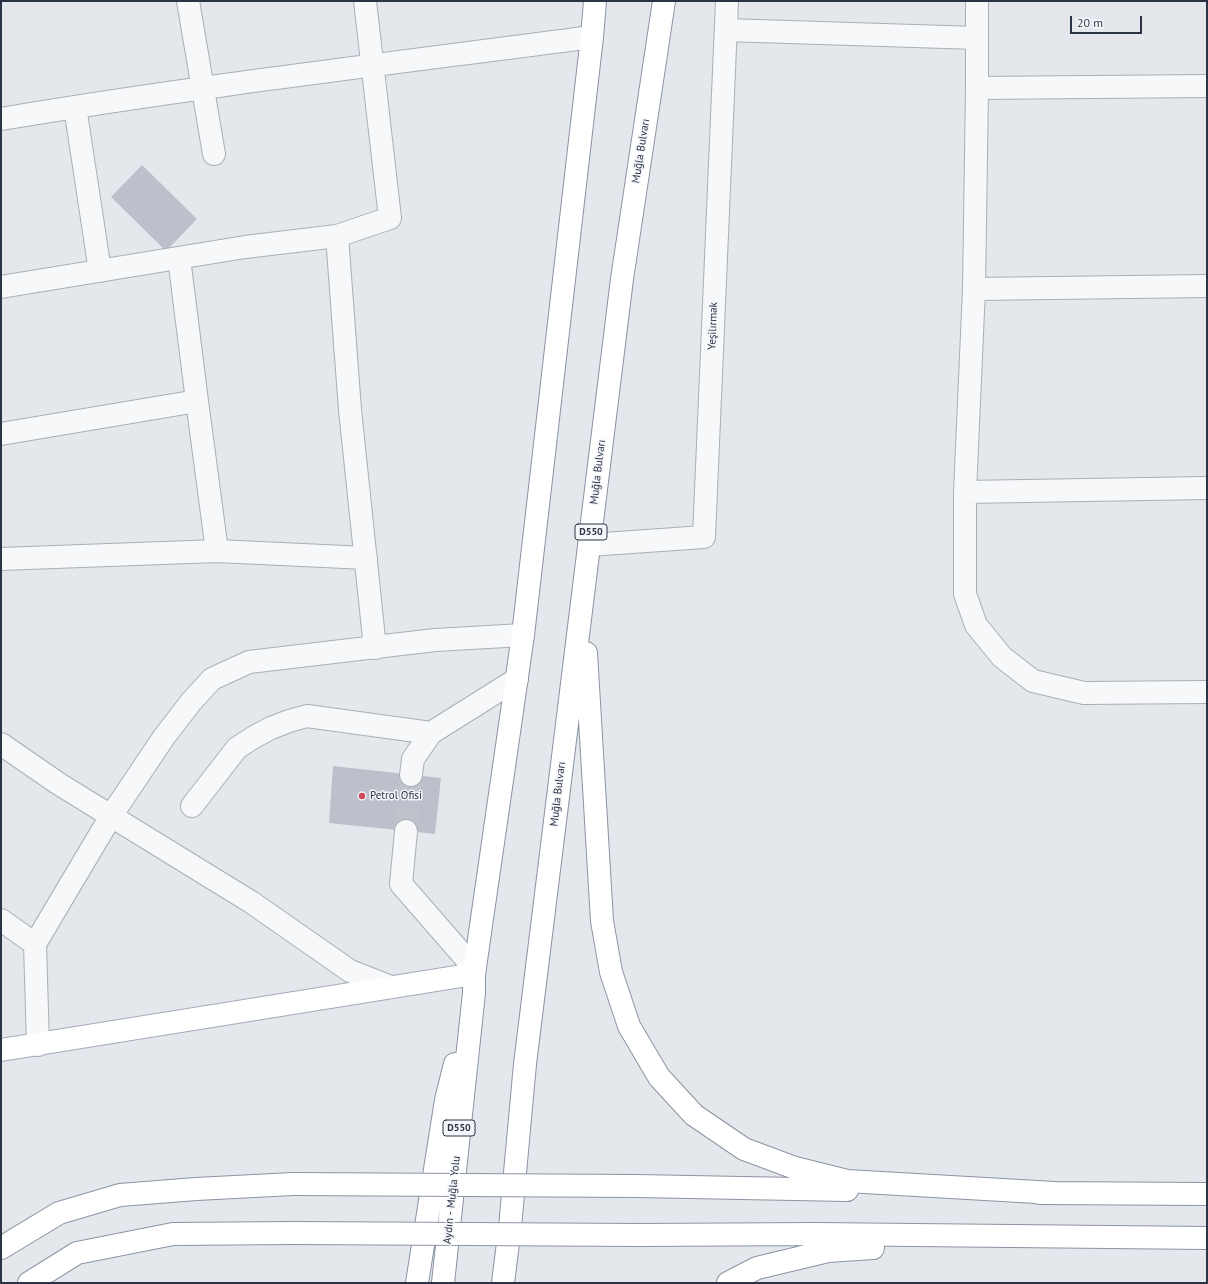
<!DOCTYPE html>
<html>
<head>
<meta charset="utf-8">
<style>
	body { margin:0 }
	#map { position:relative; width:1208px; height:1284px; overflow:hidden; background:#e4e7ec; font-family:"PT Sans",sans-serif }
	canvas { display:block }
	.frame { position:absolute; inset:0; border:2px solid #2b3445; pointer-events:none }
	.scale { position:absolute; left:1070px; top:16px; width:72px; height:18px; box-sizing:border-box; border:2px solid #2b3445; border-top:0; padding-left:5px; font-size:12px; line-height:14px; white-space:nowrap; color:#2b3445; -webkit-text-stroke:3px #f4f6f9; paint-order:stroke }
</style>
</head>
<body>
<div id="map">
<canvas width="1208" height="1284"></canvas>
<div class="frame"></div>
<div class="scale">20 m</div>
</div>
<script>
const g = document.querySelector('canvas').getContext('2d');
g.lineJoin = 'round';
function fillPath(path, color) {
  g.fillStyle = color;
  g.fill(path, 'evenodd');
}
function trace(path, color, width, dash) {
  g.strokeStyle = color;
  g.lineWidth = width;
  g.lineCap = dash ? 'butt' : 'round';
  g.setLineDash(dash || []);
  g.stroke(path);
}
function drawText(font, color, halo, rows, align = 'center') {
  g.font = font + ' "PT Sans",sans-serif';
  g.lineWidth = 3;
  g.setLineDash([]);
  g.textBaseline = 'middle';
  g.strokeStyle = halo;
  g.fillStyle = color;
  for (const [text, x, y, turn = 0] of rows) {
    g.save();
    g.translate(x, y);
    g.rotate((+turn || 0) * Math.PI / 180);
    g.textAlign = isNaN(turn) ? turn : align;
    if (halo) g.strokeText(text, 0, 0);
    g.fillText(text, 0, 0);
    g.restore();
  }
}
const building = new Path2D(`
	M142 165 197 219 166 251 111 197Z
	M333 766 441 778 435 834 329 823Z`);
const minorTunnel = new Path2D(`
	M406 831 411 775`);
const minor = new Path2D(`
	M188 1 214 154
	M977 1V88L974 289 965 492V594L976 625 1002 657 1033 681 1084 693 1207 692
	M726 30 977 38
	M977 88 1207 86
	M75 107 100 271
	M1 119C197 86 395 63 592 37
	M337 236 350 410 375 648
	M179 258 197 401 217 551
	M1 287 245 247 337 236 390 218 365 1
	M974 289 1207 286
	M1 434 197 401
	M965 492 1207 488
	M589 545 704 537 727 1
	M1 559 217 551 366 558
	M1 744 59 784 251 902 350 971 391 987
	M411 775 413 759 431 733 517 679
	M192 806 237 748 254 737 271 728 289 721 307 716 431 733
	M406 831 401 884 475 969
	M1 920 35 944
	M38 1045 35 944 111 816 164 737 191 702 212 679 249 662 435 640 523 635`);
const major = new Path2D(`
	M1 1050 474 974`);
const highway = new Path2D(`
	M586 653 602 921 611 972 629 1026 659 1077 694 1115 744 1149 795 1168 847 1181 1054 1193
	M637 1186 847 1190
	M1040 1193 1207 1194
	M640 1235 816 1234 1207 1238
	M1 1248 59 1213 120 1195 196 1189 293 1184
	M29 1283 77 1253 173 1234 293 1233
	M417 1283 446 1100 455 1064
	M443 1283 474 993V974L523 635 592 37 595 1
	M503 1283 510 1227 525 1064 622 279 664 1
	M728 1283 757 1268 828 1251 873 1248`);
const highwayBridge = new Path2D(`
	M293 1184 637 1186
	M293 1233 640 1235`);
const markers = [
	[362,796,4,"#d1495b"]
];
const shields = [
	[591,532,32],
	[459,1128,32]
];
const shieldNames = [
	["D550",591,532],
	["D550",459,1128]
];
const streetNames = [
	["Muğla Bulvarı",641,151,-81],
	["Yeşilırmak",713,326,-88],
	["Muğla Bulvarı",598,472,-83],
	["Muğla Bulvarı",558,794,-83],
	["Aydın - Muğla Yolu",452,1200,-84]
];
const poiNames = [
	["Petrol Ofisi",370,796]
];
fillPath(building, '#bbc0ca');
trace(minorTunnel, '#bfc3cb', 22, [22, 11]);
trace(minor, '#a9aeb7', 24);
trace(major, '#a3abb8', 24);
trace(highway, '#8b94a3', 24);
trace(minor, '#f7f8fa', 22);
trace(major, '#fff', 22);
trace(highway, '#fff', 22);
trace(highwayBridge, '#8b94a3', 24, []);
trace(highwayBridge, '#fff', 22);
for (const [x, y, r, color] of markers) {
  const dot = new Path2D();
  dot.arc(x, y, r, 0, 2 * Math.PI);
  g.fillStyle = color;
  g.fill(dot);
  trace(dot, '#f4f6f9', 1.5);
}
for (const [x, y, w] of shields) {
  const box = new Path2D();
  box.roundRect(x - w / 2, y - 8, w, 16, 3);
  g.fillStyle = '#f4f6f9';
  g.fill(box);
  trace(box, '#2b3445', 1);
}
drawText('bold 10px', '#2b3445', null, shieldNames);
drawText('11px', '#2b3445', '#f4f6f9', streetNames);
drawText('11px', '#2b3445', '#f4f6f9', poiNames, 'left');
</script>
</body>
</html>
